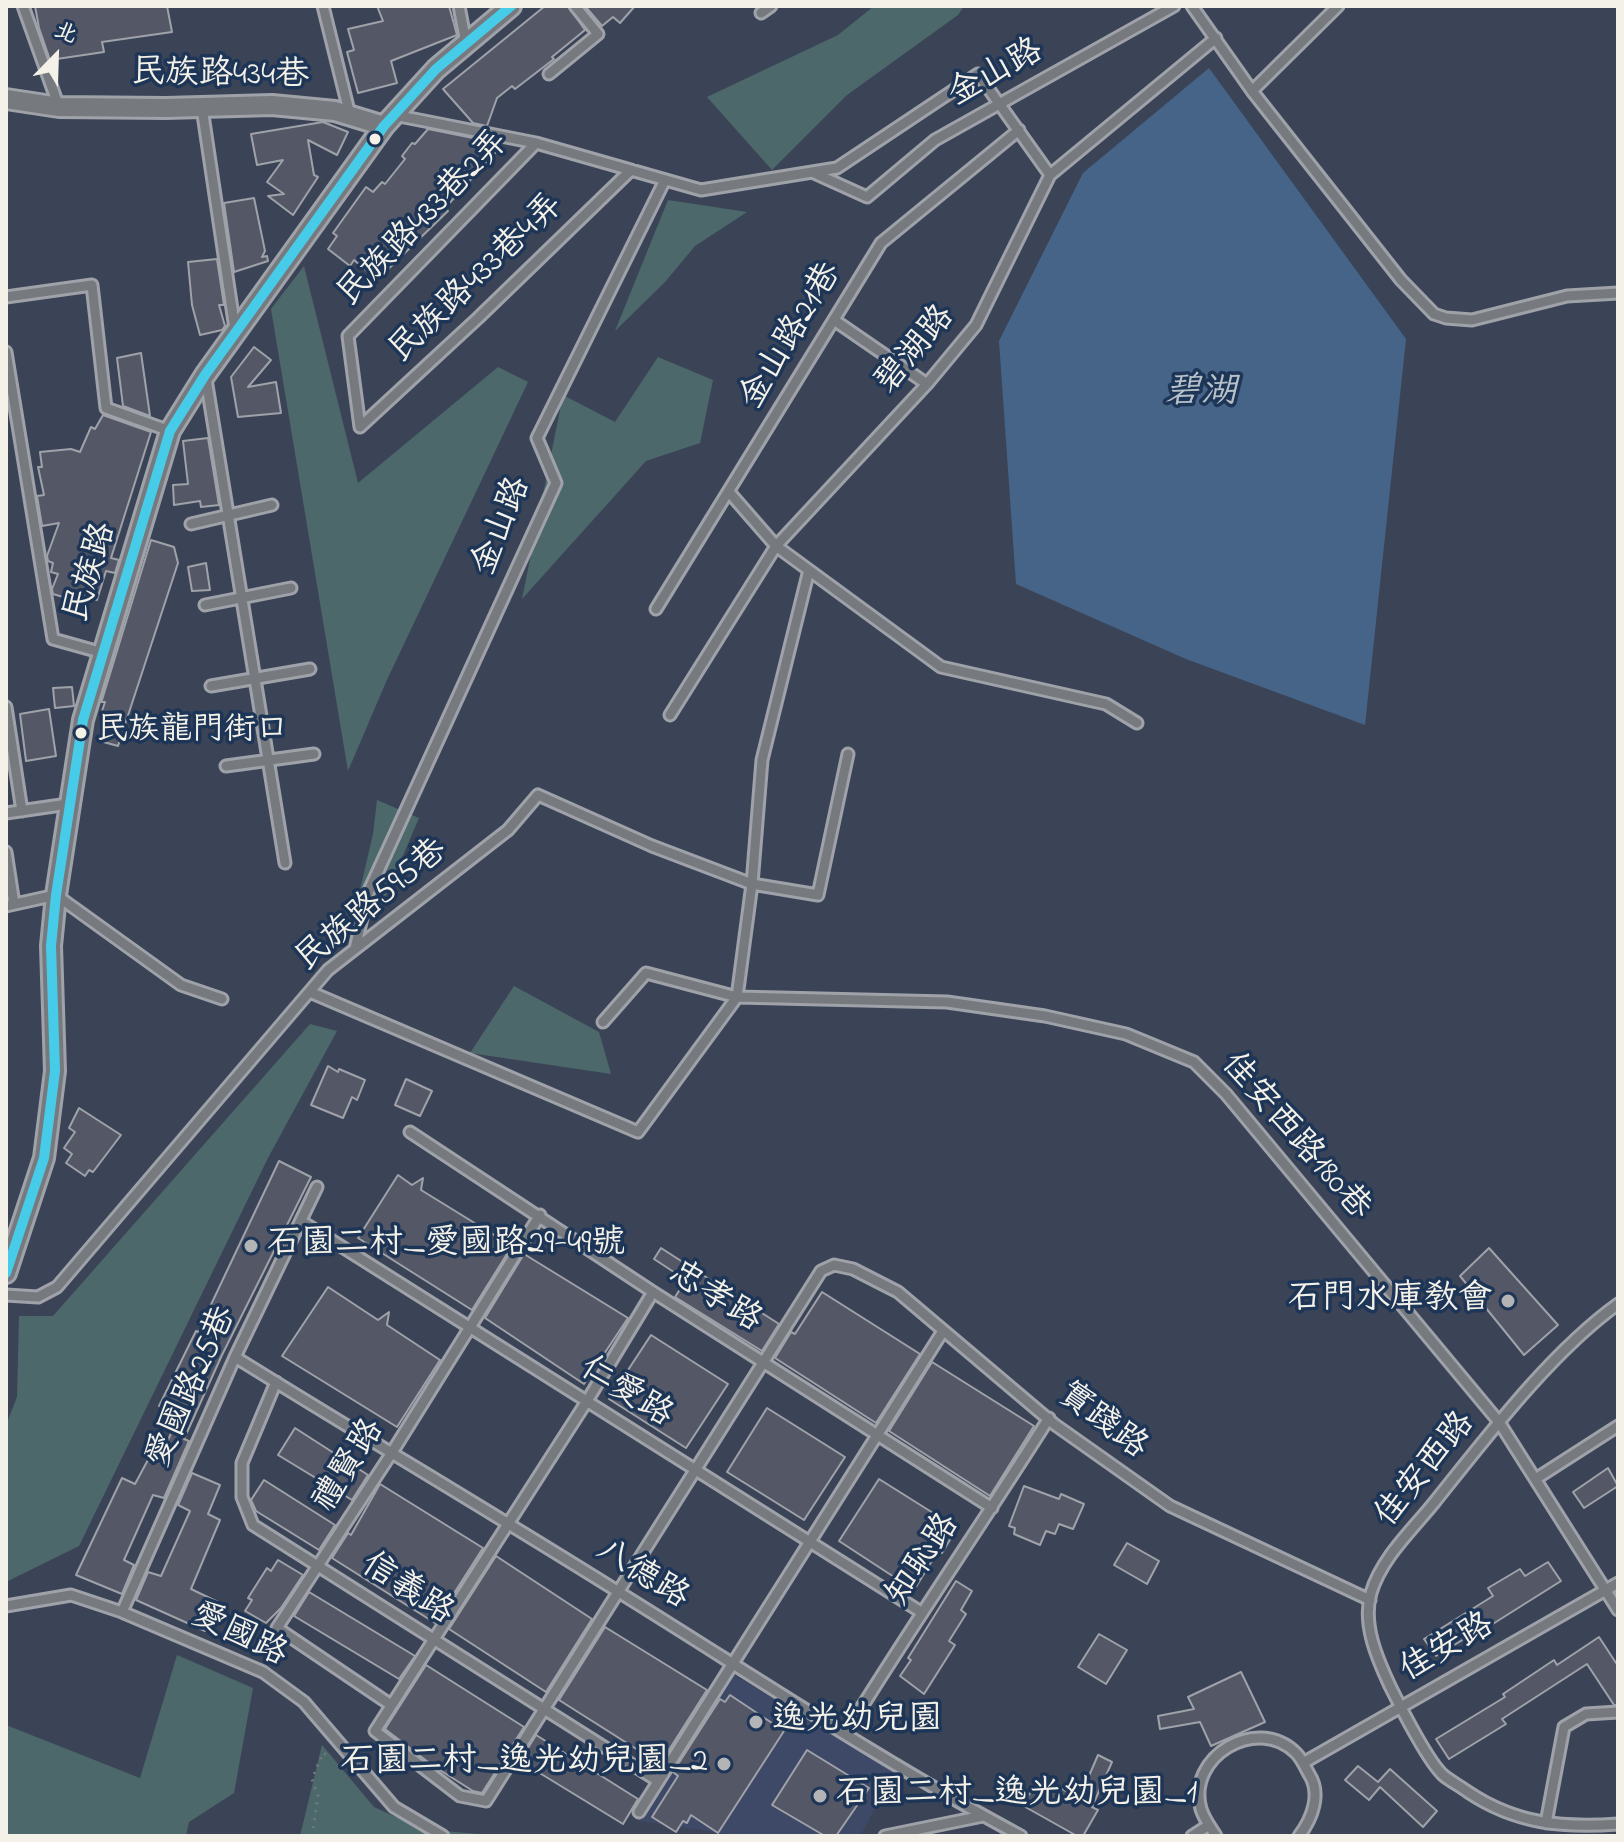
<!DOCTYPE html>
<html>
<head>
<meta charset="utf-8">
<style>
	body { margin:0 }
	#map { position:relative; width:1624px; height:1842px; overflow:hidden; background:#3b4457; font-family:"Indie Flower","LXGW WenKai TC",sans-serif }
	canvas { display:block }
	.frame { position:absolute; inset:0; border:8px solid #f4f1e8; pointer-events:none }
	.north { position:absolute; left:16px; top:16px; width:80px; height:80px; -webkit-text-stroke:6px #1d3557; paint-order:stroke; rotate:23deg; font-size:22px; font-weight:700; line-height:32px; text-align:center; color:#f4f1e8 }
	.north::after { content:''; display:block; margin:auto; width:28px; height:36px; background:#f4f1e8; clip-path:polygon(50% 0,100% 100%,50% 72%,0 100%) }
</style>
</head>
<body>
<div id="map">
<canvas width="1624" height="1842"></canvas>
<div class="frame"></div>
<div class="north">北</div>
</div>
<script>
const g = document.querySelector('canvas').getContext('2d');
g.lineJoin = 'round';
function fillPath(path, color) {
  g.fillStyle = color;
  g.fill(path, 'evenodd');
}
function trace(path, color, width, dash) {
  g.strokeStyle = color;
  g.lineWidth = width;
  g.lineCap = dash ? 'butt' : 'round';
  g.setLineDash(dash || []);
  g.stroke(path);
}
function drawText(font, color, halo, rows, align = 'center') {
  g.font = font + ' "Indie Flower","LXGW WenKai TC",sans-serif';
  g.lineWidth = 7;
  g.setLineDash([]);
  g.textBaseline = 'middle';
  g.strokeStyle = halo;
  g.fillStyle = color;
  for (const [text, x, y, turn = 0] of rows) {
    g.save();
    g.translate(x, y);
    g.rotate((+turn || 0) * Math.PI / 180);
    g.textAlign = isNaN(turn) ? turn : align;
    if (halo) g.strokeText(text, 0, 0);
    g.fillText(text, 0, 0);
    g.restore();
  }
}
const built = new Path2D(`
	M730 1673 895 1770 862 1833 857 1836H741L638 1821Z`);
const green = new Path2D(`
	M874 6H964L958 15 847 95 772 170 707 97 838 35Z
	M668 200 747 212 695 246 665 282 615 331Z
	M304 266 358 483 498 367 528 382 386 682 348 771 271 309Z
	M658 357 713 380 700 443 646 461 522 599 563 395 615 422Z
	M377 800 419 818 379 912 352 924 373 834Z
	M514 986 599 1032 611 1074 470 1053Z
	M310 1024 337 1031 268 1158 79 1546 6 1582V1425L17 1397 19 1316H53Z
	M177 1655 253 1688 234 1793 189 1822 186 1836H6V1725L140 1778Z
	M322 1745 374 1807 422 1829 501 1836H300Z`);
const water = new Path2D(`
	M1209 68 1406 339 1365 725 1186 659 1016 584 999 341 1083 173Z`);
const building = new Path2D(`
	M35 6H167L172 32 102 42 104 52 50 60 39 28Z
	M377 6H449L457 35 391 61 397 83 358 93 347 52 354 50 348 29 383 21Z
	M545 6H568L585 30 552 57 554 59 515 89 512 86 497 98 487 126 473 123 443 89Z
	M585 6H635L620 23 613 17 602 26Z
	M323 122 348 132 337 155 308 140 314 175 318 177 293 215 268 196 284 194 267 182 283 160 257 165 251 134Z
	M428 129 483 140 495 153 445 208 448 211 377 280 354 260 350 266 328 249 337 236 333 233 366 187 373 192 382 182 385 184 405 159 402 156 412 143 415 144Z
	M254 198 265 251 262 257 267 256 268 261 234 272 224 203Z
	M217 259 224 305H219L225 326 222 330 200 335 192 305 188 262Z
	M254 347 271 360 248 387 276 382 281 413 238 417 231 377Z
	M141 353 150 416 123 406 117 358Z
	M103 415 151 432 111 558 119 560 115 573 106 571 97 600 82 596 80 602 53 594 52 589 58 574 51 572 53 563 48 561 47 556 59 523 42 526 37 496 44 495 38 467H42L40 452 71 449 80 452 91 427 95 429Z
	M208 438 219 505 201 507 200 501 174 505 173 485 188 484 183 441Z
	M151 540 174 547 178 563 118 746 100 741 101 714 105 702H101L102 700Z
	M206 563 210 590 192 591 188 567Z
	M72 687 74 706 55 708 53 688Z
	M49 709 56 756 26 761 20 714Z
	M328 1066 338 1072 339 1069 365 1080 357 1100 352 1097 343 1118 311 1105Z
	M406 1079 432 1091 420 1116 395 1105Z
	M79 1108 121 1135 93 1172 89 1170 85 1176 66 1163 72 1154 64 1148 75 1132 69 1128Z
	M279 1161 311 1177 222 1355 184 1439 189 1441 164 1498 153 1495 124 1560 134 1565 122 1594 76 1575 122 1478 135 1484 157 1443 165 1447 179 1415 159 1406 196 1331 198 1332Z
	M398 1175 412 1185 423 1178 421 1190 512 1246 472 1310 358 1238Z
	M661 1248 779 1324 762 1351 675 1297 686 1280 654 1259Z
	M1489 1248 1558 1325 1524 1355 1460 1276Z
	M524 1254 628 1318 584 1384 485 1318Z
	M328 1287 378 1320 389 1312 387 1325 440 1360 397 1427 282 1356Z
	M822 1292 920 1354 876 1423 775 1358 791 1332 795 1334Z
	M651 1335 728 1384 686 1448 609 1399Z
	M932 1362 1034 1426 990 1496 889 1431Z
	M767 1408 845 1457 804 1520 727 1472Z
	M295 1428 368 1475 352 1500 278 1455Z
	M1608 1468 1618 1486 1584 1508 1573 1492Z
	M192 1473 220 1485 208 1514 220 1520 191 1589 218 1602 205 1631 136 1600 148 1572 161 1576 190 1511 178 1505Z
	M879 1479 957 1528 942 1553 938 1551 914 1590 839 1541Z
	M264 1480 335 1525 319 1550 256 1511 251 1500Z
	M380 1484 483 1548 435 1623 332 1558 348 1533 351 1535Z
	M1024 1486 1059 1499 1061 1494 1084 1504 1073 1529 1059 1524 1055 1534 1046 1531 1040 1545 1014 1534 1015 1528 1009 1526Z
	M1127 1543 1159 1561 1147 1584 1114 1565Z
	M496 1556 592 1619 546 1692 449 1629Z
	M278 1560 303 1575 281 1608 266 1623 245 1611 252 1600 248 1598 267 1568 271 1571Z
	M1548 1562 1561 1581 1480 1632 1479 1630 1436 1656 1424 1639 1493 1596 1488 1588 1520 1569 1525 1576Z
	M956 1581 972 1591 961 1610 966 1614 949 1641 955 1645 924 1694 900 1676 911 1660 908 1658Z
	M309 1592 415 1656 399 1679 294 1616Z
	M605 1627 707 1690 660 1764 559 1700Z
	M1099 1634 1127 1650 1106 1684 1078 1667Z
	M1599 1637 1618 1666V1705H1614L1587 1664 1502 1719 1506 1724 1449 1759 1436 1739 1505 1697 1503 1694 1554 1660 1557 1665Z
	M426 1665 524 1727 482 1793 473 1791 432 1765 385 1729Z
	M1241 1672 1265 1722 1211 1746 1200 1722 1160 1729 1158 1716 1194 1709 1188 1697Z
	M730 1695 784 1731 718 1833 691 1815 687 1823 683 1821 676 1832 652 1817 678 1776 673 1772 720 1699 725 1702Z
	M536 1735 638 1799 623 1824 520 1761Z
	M807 1750 869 1788 836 1836H825L772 1805Z
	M1098 1755 1112 1762 1092 1807 1098 1810 1083 1836H1077L1020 1804 1044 1778 1079 1799Z
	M1358 1766 1378 1782 1390 1769 1437 1811 1423 1827 1380 1787 1369 1800 1345 1780Z`);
const path = new Path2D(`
	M312 1836 318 1796 312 1779 323 1753 330 1756`);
const service = new Path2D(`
	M23 6 59 107
	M323 6 350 115
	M459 6 466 43
	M1192 6 1252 91 1401 280 1434 314 1446 318 1472 320 1567 296 1618 293
	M761 13 771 6
	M549 74 598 34 575 6
	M1252 91 1338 6
	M202 108 235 329
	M394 115 536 143 701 190 837 168 978 74 1050 175
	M814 173 867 197 935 140 1174 6
	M6 297 92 285 106 408 170 431
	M834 320 927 384
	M6 352 53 639 103 653
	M206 379 285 863
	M360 427 478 318 631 170
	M360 427 348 336 536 143
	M729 492 776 546 941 667 1106 704 1137 723
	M191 524 272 505
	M205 605 291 588
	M656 609 881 243 1019 130
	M211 686 310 669
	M6 707 22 811
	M670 715 776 546 927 384 976 325 1050 175 1216 38
	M226 766 314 754
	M6 813 68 804
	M6 852 14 904
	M6 906 56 895 181 985 222 999
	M355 949 367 895 556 483 537 438 665 180
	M310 992 638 1132 737 997 752 884 762 760 809 570
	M603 1022 646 973 737 997 947 1002 1045 1016 1126 1034 1194 1062 1226 1094 1499 1422 1618 1610
	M410 1132 653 1292 992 1508
	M301 1221 921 1612
	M653 1292 587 1401 375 1731 460 1796 486 1801 821 1271 834 1265 853 1269 898 1292 1054 1424 1170 1506 1370 1600
	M6 1295 38 1297 57 1287 328 970 508 830 538 795 652 846 752 884 818 895 848 754
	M1618 1304C1550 1353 1486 1438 1433 1504 1411 1531 1381 1559 1371 1593 1362 1624 1377 1658 1390 1686 1400 1706 1428 1761 1443 1775 1450 1781 1460 1786 1468 1792 1516 1824 1562 1828 1618 1824
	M235 1357C362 1436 491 1512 617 1591 751 1674 882 1762 1021 1836
	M276 1382 242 1463V1497L253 1525 658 1781
	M1537 1478 1618 1426
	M6 1606 71 1595 122 1612 263 1672 304 1702 394 1807 443 1836
	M122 1612 235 1357 317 1187
	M391 1705 277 1628 391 1454 540 1215
	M845 1734C911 1627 982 1524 1049 1418
	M1303 1763 1618 1583
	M639 1812 943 1331
	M1546 1823 1564 1727 1586 1714 1618 1712
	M885 1836 983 1816
	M1192 1836 1209 1825
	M1216 1836C1211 1828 1204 1819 1201 1809 1186 1757 1257 1714 1296 1753 1302 1759 1305 1767 1309 1774 1322 1794 1312 1819 1299 1836`);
const minor = new Path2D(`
	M6 99 59 107 166 108 272 105 335 111 384 126
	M6 1273 44 1158 55 1071 51 946 56 895 83 720 170 431 205 375 384 126 436 69 511 6`);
const bus1 = new Path2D(`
	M6 1273 44 1158 55 1071 51 946 56 895 83 720 170 431 205 375 384 126 436 69 511 6`);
const markers = [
	[375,139,7,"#f4f1e8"],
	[81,733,7,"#f4f1e8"],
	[251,1246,8,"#b3b4b5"],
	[1508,1301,8,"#b3b4b5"],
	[756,1722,8,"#b3b4b5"],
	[724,1764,8,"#b3b4b5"],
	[820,1796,8,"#b3b4b5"]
];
const busNames = [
	["民族龍門街口",96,733]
];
const streetNames = [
	["金山路",997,75,-29],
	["民族路434巷",220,77,1],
	["民族路433巷2弄",425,220,-46],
	["民族路433巷4弄",478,280,-44],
	["金山路21巷",793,337,-59],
	["碧湖路",917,351,-50],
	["金山路",504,527,-68],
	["民族路",93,573,-73],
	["民族路595巷",373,907,-40],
	["佳安西路180巷",1294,1138,49],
	["忠孝路",714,1299,32],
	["愛國路25巷",194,1388,-66],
	["仁愛路",625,1394,32],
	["實踐路",1101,1423,37],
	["禮賢路",351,1467,-58],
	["佳安西路",1427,1471,-51],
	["知恥路",925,1561,-56],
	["八德路",641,1576,32],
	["信義路",406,1591,33],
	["愛國路",238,1637,26],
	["佳安路",1448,1650,-30]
];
const poiNames = [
	["石園二村_愛國路29-49號",267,1246],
	["石門水庫教會",1492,1301,"right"],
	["逸光幼兒園",772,1722],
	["石園二村_逸光幼兒園_2",708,1764,"right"],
	["石園二村_逸光幼兒園_1",836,1796]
];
const waterNames = [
	["碧湖",1201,395]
];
fillPath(built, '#3e4867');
fillPath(green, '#4c686a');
fillPath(water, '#466487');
fillPath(building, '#545766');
trace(building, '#9fa2a9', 2);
trace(service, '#9fa2a9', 15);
trace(minor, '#9fa2a9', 24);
trace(path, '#737880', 3, [2, 6]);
trace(service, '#767a7f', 9);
trace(minor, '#767a7f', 18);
trace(bus1, '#46cce9', 10);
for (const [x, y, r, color] of markers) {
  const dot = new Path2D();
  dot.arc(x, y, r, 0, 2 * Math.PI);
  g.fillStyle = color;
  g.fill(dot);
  trace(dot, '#1d3557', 3);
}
drawText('32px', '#f4f1e8', '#1d3557', busNames, 'left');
drawText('34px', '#f4f1e8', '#1d3557', streetNames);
drawText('34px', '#f4f1e8', '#1d3557', poiNames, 'left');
drawText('italic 36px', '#b7c1c8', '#1d3557', waterNames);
</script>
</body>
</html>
